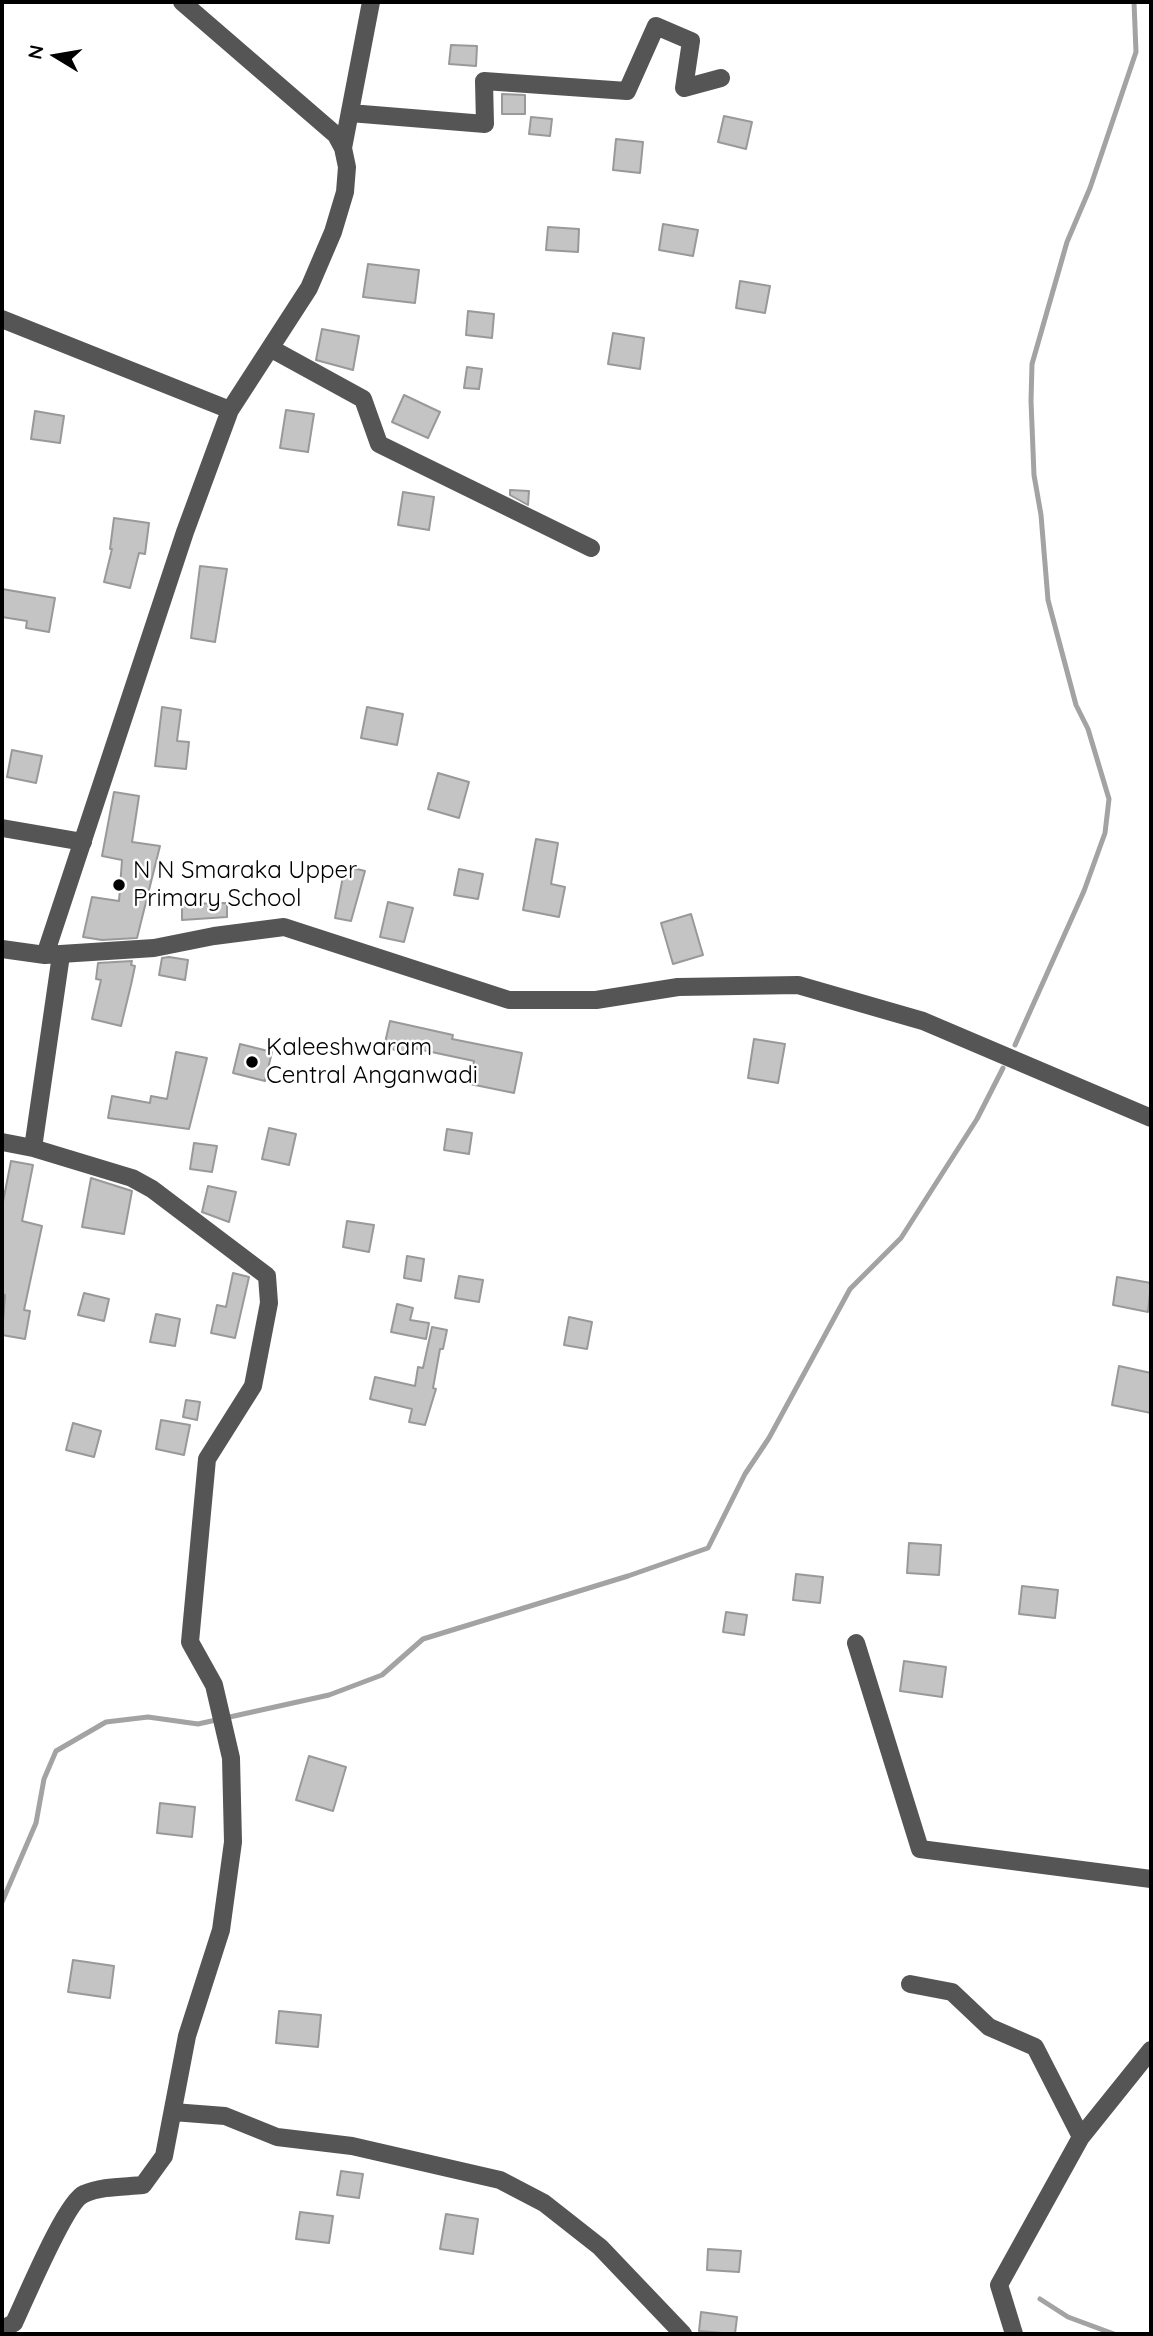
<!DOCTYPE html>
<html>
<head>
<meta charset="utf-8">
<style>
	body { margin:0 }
	#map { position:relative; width:1153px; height:2336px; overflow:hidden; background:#fff; font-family:Quicksand,sans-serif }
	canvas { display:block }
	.frame { position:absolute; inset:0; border:4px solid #000; pointer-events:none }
	.north { position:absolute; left:21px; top:21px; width:70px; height:70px; -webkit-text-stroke:5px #fff; paint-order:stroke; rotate:281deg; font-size:19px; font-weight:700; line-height:28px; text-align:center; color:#000 }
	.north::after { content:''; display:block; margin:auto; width:24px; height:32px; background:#000; clip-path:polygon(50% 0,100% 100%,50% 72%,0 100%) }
</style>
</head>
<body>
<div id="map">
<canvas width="1153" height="2336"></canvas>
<div class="frame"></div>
<div class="north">N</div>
</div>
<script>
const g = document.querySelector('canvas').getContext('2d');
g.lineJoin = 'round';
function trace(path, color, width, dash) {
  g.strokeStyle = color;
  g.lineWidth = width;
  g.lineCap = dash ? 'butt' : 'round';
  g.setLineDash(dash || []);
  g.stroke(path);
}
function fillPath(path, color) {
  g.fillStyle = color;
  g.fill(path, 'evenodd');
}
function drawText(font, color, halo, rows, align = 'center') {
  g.font = font + ' Quicksand,sans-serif';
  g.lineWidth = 5;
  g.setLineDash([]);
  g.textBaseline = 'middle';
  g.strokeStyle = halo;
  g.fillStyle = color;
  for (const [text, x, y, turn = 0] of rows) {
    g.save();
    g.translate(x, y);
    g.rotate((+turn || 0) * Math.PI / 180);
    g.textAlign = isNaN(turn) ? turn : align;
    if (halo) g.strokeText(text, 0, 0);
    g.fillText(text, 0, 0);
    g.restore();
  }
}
const stream = new Path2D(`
	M1015 1045 1084 891 1105 833 1109 799 1088 729 1076 705 1048 600 1041 515 1034 475 1031 401 1032 364 1067 242 1090 188 1136 52 1134 2
	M2 1902 36 1823 44 1779 56 1751 106 1722 148 1717 198 1724 329 1695 382 1675 423 1639 628 1576 708 1548 745 1474 769 1438 850 1289 901 1238 977 1119 1003 1068
	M1040 2299 1068 2317 1114 2334`);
const building = new Path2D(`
	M451 45 477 46 476 66 449 64Z
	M502 94 525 95V114H502Z
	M724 116 752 122 746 149 718 142Z
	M531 117 552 119 550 136 529 134Z
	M616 139 643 142 640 173 613 170Z
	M663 224 698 230 693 256 659 250Z
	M548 227 579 229 578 252 546 250Z
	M368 264 419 270 415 303 363 297Z
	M740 281 770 286 765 313 736 308Z
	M468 311 494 314 492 338 466 335Z
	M322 329 359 336 353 370 316 360Z
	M613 333 644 338 640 369 608 364Z
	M467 367 482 369 479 389 464 388Z
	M404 395 440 412 428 438 392 422Z
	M286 410 314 414 308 452 280 448Z
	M35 411 64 416 60 443 31 439Z
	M510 490 529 491 528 505 510 495Z
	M403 492 434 497 429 530 398 525Z
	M114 518 149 523 145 554 139 553 130 588 104 582 112 549H110Z
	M200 566 227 569 215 642 191 638Z
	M2 589 55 598 49 632 26 628 27 621 2 617Z
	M162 707 181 710 177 741 189 742 186 769 155 766Z
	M367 707 403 714 397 745 361 738Z
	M12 750 42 756 36 783 7 777Z
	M438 773 469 782 459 818 428 809Z
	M114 792 139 796 132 842 160 846 137 938 102 940 83 937 92 897 119 901 122 860 102 856Z
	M536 839 558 843 551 884 565 887 559 917 523 910Z
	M345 866 365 871 351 921 335 918Z
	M459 869 483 874 478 899 454 895Z
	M388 902 413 908 404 942 380 937Z
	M227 903V917L182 920V904Z
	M691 914 703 955 673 964 661 923Z
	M169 957 188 960 185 980 159 975 162 958Z
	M132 961 131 965 135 966 131 985 121 1026 92 1019 101 980 96 979 98 963Z
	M390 1021 453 1035 452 1039 522 1053 514 1093 470 1084 474 1061 408 1047 407 1053 384 1047Z
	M754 1039 785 1044 778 1083 748 1078Z
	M240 1044 272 1052 265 1081 233 1073Z
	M176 1052 207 1058 189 1129 108 1118 112 1096 150 1103 151 1096 167 1099Z
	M269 1128 296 1134 289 1165 262 1159Z
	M447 1129 472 1133 469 1154 444 1150Z
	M194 1143 217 1146 212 1172 190 1169Z
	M11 1161 33 1165 22 1221 42 1226 24 1310 30 1311 25 1339 2 1335 5 1295 2 1294V1207Z
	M91 1178 132 1191 124 1234 82 1227Z
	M208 1186 236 1192 229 1222 202 1212Z
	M347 1221 374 1225 369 1252 343 1247Z
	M407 1256 424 1259 421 1281 404 1278Z
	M233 1273 249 1277 235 1338 211 1333 217 1305 226 1307Z
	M459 1276 483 1280 479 1302 455 1298Z
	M1117 1277 1151 1283 1148 1312 1113 1305Z
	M84 1293 109 1299 104 1321 78 1315Z
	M397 1304 413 1308 410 1320 429 1323 426 1339 391 1332Z
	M156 1314 180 1319 175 1346 150 1342Z
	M569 1317 592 1322 587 1349 564 1345Z
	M432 1327 447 1330 443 1349H440L433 1388 436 1389 425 1425 409 1422 412 1409 370 1399 375 1377 415 1386 418 1367 423 1368Z
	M1119 1366 1151 1373V1413L1112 1405Z
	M186 1400 200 1402 197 1420 183 1417Z
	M161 1420 190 1425 184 1455 156 1449Z
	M73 1423 101 1431 94 1457 66 1450Z
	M909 1543 941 1545 939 1575 907 1573Z
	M796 1574 823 1577 820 1603 793 1600Z
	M1022 1586 1058 1590 1055 1618 1019 1614Z
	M726 1612 747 1615 744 1635 723 1632Z
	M904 1661 946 1667 942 1697 900 1691Z
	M309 1756 346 1767 333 1811 296 1800Z
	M160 1803 195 1807 192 1837 157 1833Z
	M73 1960 114 1966 110 1998 68 1992Z
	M279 2011 321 2015 318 2047 276 2043Z
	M341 2171 363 2174 359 2198 337 2195Z
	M300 2212 333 2216 329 2243 296 2239Z
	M446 2214 478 2219 473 2254 440 2249Z
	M708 2249 741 2251 739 2272 707 2270Z
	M701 2312 737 2317 735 2334 699 2331Z`);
const minor = new Path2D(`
	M350 113 485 124 484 81 627 91 656 26 691 41 684 88 721 78
	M343 148 371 2
	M2 319 230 410
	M270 348 363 399 379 444 591 548
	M2 828 83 842
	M2 949 45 955 154 948 214 936 284 927 509 1000H596L678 987 798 985 923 1021 1151 1118
	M45 955 185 532 230 410 309 288 333 232 345 192 347 167 343 148 336 135 182 2
	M2 1142 33 1148 61 955
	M856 1643 920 1849 1151 1879
	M910 1984 952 1992 989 2027 1035 2047 1081 2137
	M173 2112 225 2116 277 2137 352 2146 500 2180 544 2203 600 2247 683 2334
	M2 2329 14 2323C25 2300 66 2201 84 2194 102 2186 124 2187 143 2185L164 2156 187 2036 221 1930 233 1842 231 1758 214 1685 190 1642 207 1459 253 1386 269 1303 267 1276 152 1189 132 1178 33 1148
	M1014 2334 999 2285 1081 2137 1151 2050`);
const markers = [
	[119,885,7,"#000"],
	[252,1062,7,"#000"]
];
const poiNames = [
	["N N Smaraka Upper",133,871],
	["Primary School",133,899],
	["Kaleeshwaram",266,1048],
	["Central Anganwadi",266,1076]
];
trace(stream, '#a3a3a3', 5);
fillPath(building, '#c4c4c4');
trace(building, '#999', 2);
trace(minor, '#555', 18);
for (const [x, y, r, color] of markers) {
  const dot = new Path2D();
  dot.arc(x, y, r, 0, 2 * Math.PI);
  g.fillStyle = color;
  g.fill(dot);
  trace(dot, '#fff', 2.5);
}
drawText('24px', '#000', '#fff', poiNames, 'left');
</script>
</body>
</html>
